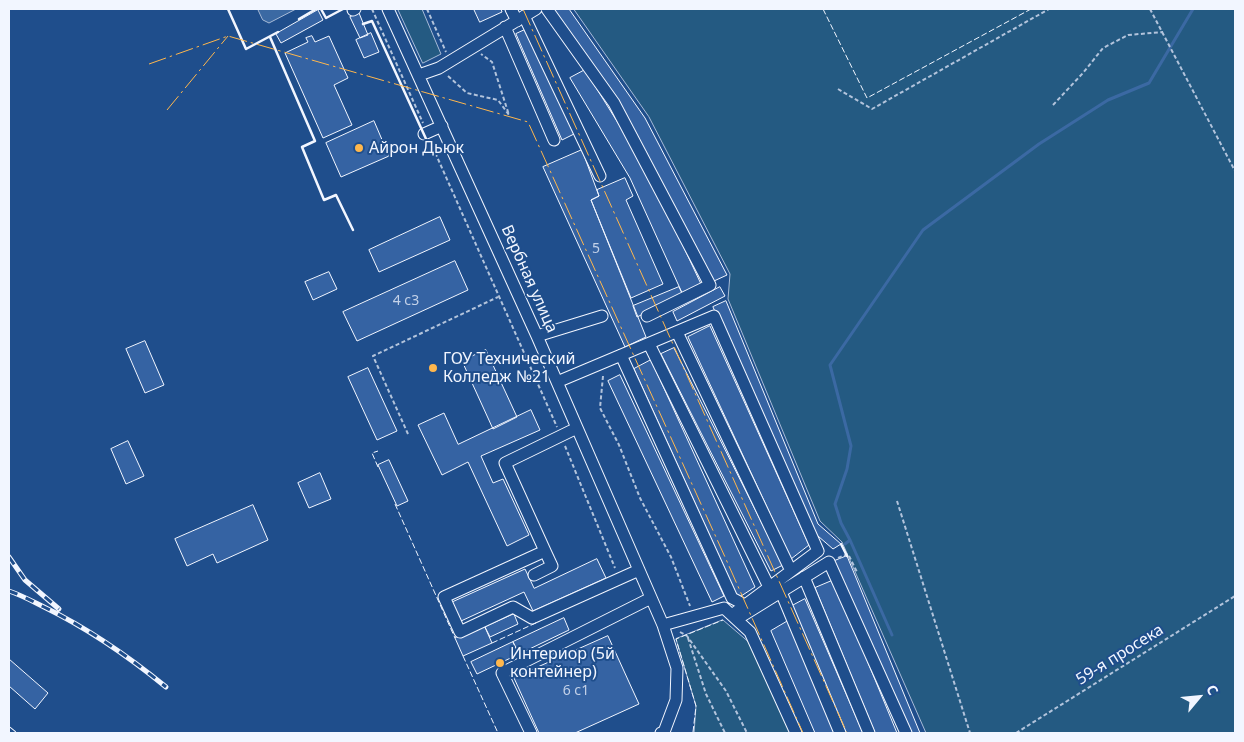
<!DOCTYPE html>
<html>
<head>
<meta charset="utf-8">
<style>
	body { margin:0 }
	#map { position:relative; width:1244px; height:742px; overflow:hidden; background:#1f4e8c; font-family:"Noto Sans",sans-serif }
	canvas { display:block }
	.frame { position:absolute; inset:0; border:10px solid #f2f6ff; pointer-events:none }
	.north { position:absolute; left:1174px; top:672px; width:50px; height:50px; -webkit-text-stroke:4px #1f4e8c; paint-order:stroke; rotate:62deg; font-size:14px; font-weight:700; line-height:20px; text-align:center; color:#f2f6ff }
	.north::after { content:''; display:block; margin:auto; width:18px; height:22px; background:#f2f6ff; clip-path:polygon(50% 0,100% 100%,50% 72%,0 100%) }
</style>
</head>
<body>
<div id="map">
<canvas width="1244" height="742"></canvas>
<div class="frame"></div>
<div class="north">С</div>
</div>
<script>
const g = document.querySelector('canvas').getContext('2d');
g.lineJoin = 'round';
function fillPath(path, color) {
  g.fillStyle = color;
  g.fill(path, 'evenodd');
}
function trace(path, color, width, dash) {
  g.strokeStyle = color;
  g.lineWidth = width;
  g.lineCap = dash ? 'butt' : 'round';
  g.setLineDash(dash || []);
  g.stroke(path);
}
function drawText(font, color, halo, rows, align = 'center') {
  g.font = font + ' "Noto Sans",sans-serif';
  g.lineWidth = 4;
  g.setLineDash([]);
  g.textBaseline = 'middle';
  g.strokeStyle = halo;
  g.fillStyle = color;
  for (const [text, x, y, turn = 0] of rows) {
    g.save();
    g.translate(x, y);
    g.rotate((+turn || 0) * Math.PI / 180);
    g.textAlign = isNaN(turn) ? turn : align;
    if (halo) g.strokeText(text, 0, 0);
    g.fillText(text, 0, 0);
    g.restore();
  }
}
const green = new Path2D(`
	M398 9H422L441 54 423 63Z
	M574 9H1235V733H926L842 542 820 521 728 299 730 274 649 117Z
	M723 620 751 644 793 733H694L696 706 676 639Z`);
const water = new Path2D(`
	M258 9H296L269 23 263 20Z`);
const stream = new Path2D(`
	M850 540 892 635
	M845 544 850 540 841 523 835 504 847 469 851 446 830 365 923 230 1039 144 1108 100 1149 83 1193 9`);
const building = new Path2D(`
	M474 9H501L502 12 480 22Z
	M553 9H569L645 118 727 275 714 281 618 100Z
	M318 10 323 20 281 43 276 34Z
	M359 13 368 35 360 38 350 17Z
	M529 28 574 134 562 140 516 34Z
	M371 33 379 52 364 58 356 40Z
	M312 36 315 42 329 36 348 78 334 85 352 125 323 138 285 53 308 42 306 38Z
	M585 70 648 171 701 284 683 295 630 178 570 78Z
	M374 121 389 156 341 177 326 143Z
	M582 150 599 196 591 200 646 337 625 347 543 167Z
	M625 178 633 196 626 200 663 284 631 298 591 200 599 196 597 190Z
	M440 217 450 240 379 272 369 250Z
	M455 261 468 290 357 341 343 312Z
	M329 272 337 289 313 300 305 282Z
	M679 287 683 295 637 317 633 306Z
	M720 287 725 296 677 321 673 312Z
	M726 301 818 524 841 544 833 549 811 530 713 307Z
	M710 326 809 545 791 559 688 337Z
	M145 341 164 385 145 393 126 349Z
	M674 348 783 565 771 571 661 354Z
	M486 350 517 417 493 429 462 361Z
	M651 360 755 587 738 598 634 369Z
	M368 368 397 431 377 440 348 377Z
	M620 375 724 596 712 602 608 381Z
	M531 410 540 430 481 456 493 483 503 479 529 535 507 546 468 462 442 475 418 425 444 413 458 444Z
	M128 441 144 476 126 484 111 449Z
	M389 460 408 501 397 506 378 465Z
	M320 473 331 499 309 508 298 483Z
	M253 505 268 540 217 563 213 554 187 566 175 539Z
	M847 556 920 733H903L832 562Z
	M597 559 606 578 533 611 524 592 461 621 452 602 525 569 534 588Z
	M834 580 897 733H875L815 588Z
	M805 599 863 733H845L792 606Z
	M514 614 518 624 490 637 485 627Z
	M564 618 569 630 519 654 513 642Z
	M788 621 836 733H815L771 631Z
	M484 625 492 643 463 656 455 638Z
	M608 636 639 704 575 733H539L514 678Z
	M513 642 519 654 477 674 471 662Z
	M9 659 48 693 35 709 9 686Z`);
const path = new Path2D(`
	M372 9 423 123
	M427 9 446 52
	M1150 9 1235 171
	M448 76 467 93 498 100 509 115 492 62 481 54
	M838 89 872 109 1049 9
	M1053 105 1083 73 1103 48 1128 35 1163 32
	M430 141 557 427
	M603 376 600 408 619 445 640 498 671 557 690 606
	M408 434 373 356 498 297
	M565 446 615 568
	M897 501 970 733
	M838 558 848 554 857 572 858 571
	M680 632 687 636 726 691 747 733
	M688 638 706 694 725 733
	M1016 733 1235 596`);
const minor = new Path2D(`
	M388 9 537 336 663 625 677 668 676 700 664 732 661 733
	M511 9 517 21
	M547 9 614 103 710 285 647 316
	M353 10 355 9
	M524 16 600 176
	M505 27 554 140
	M419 75 439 68 536 9
	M424 134 442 126
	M677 332 791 571
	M537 336 602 316
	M649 344 769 587
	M621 355 732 598 745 605
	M557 382 714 316 818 551 732 615
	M577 428 505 463 545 551 444 597 460 632 513 607 532 618 639 570
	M534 575 552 566 545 551
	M804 577 869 733
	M781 592 840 733
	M737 619 829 562 906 733
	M663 625 724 608 750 632 796 733
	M531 733 502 673 651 598`);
const rail = new Path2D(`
	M9 557 25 580 59 609
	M9 591C21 595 32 601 44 607 89 629 128 656 166 687
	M9 729 14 733`);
const fence = new Path2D(`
	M823 9 867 98 1031 9
	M378 467 372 453 378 451
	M395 504 455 638
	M492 643 538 622
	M463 656 498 733
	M693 732 696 706 676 639 723 620`);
const wall = new Path2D(`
	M228 9 246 49 278 32
	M321 9 326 18 343 9
	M299 19 316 9
	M363 24 372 21 427 141
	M270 37 315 141 302 147 324 200 336 195 353 230
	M841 544 847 556`);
const power = new Path2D(`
	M523 9 847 733
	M149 64 228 36 528 122 725 557 803 733
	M167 110 228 36`);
const markers = [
	[359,148,5,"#ffb74d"],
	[433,368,5,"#ffb74d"],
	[500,663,5,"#ffb74d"]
];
const numberNames = [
	["5",596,249],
	["4 с3",406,301],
	["6 с1",576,691]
];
const poiNames = [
	["Айрон Дьюк",369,148],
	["ГОУ Технический",443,359],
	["Колледж №21",443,377],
	["Интериор (5й",510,654],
	["контейнер)",510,672]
];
const streetNames = [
	["Вербная улица",529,279,66],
	["59-я просека",1120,655,-32]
];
fillPath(green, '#245a82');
trace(green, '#a8bbd7', 1);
fillPath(water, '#3b69a3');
trace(water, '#a8bbd7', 1);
trace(stream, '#3b69a3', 3);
fillPath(building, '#3563a3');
trace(building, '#f2f6ff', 1);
trace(minor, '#f2f6ff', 13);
trace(path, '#b3c4dc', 2, [4, 2.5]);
trace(minor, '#1f4e8c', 11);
trace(rail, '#f2f6ff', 5);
trace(rail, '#1f4e8c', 3, [9]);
trace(fence, '#f2f6ff', 1, [6, 2.5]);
trace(wall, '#f2f6ff', 2.5);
trace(power, '#ffb74d', 1, [18, 4, 2.5, 4]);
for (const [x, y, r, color] of markers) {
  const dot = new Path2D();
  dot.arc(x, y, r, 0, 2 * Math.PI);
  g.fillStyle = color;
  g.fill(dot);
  trace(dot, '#1f4e8c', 2);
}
drawText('14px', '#c3d1e8', null, numberNames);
drawText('16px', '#f2f6ff', '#1f4e8c', poiNames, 'left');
drawText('16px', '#f2f6ff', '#1f4e8c', streetNames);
</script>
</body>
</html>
